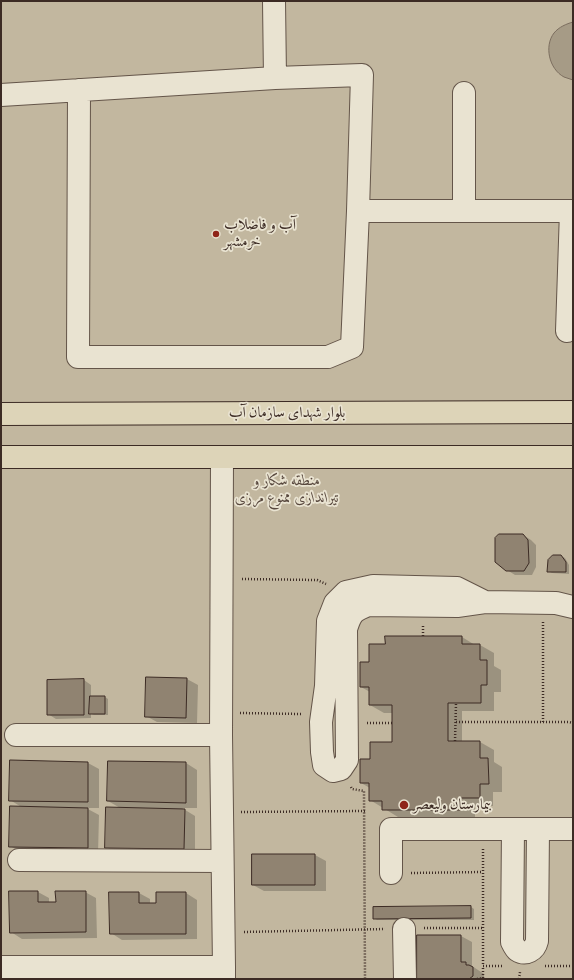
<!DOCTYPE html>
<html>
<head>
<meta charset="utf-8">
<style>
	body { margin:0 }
	#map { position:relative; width:574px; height:980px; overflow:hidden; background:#ddd4b8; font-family:"Libre Bodoni",serif }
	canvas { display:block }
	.frame { position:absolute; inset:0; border:2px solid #3c2b24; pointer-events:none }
</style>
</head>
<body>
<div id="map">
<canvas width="574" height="980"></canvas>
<div class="frame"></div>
</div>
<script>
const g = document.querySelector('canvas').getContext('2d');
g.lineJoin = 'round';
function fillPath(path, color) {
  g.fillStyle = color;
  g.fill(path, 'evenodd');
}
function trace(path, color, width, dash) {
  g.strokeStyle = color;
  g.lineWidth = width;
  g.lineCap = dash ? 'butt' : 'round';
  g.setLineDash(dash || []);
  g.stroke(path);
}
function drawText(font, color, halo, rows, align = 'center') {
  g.font = font + ' "Libre Bodoni",Amiri,serif';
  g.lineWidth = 3.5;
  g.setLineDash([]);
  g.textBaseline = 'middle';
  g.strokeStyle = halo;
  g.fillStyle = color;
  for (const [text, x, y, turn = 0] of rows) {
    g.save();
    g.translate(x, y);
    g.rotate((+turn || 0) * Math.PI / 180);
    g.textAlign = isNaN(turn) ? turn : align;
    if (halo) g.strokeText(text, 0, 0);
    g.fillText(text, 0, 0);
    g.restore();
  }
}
const green = new Path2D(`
	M1 1H573V979H1Z`);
const water = new Path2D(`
	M573 22V80C570 79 567 78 564 77 549 69 544 46 554 33 559 27 566 24 573 22Z`);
const shadow = new Path2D(`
	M523 535 531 540 536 545V567L532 575H515L507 570Z
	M561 556 565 558 569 565V574L552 573 548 571Z
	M462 637 475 645H480L494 653V666L501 670V692H494V711H462V742H480L494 750V762L502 767V792H493V806H475V817H398L370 800V788L361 783 371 760 393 743V713H384L370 705V692L361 687 370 663 386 645Z
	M187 679 198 685 197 723 157 722 146 716Z
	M84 680 91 685V697H105L108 699V715H94L91 714V718L56 719 48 714Z
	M11 761 88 763 99 769V808H86L99 815 98 854 21 852 10 846 23 808 10 800Z
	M109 762 186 763 197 770V808H182L195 816V855L117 853 106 847 122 809 108 801Z
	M315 855 326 861V891H264L253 885Z
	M10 892H38L49 898V903H57L85 892 96 898 97 938 22 939 11 932Z
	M139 893 150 899V904H157L186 893 197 900V939L122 940 111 933Z
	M471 907 474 909V920H377L374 918Z
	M418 936H461L472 942V966L484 974V979H418Z`);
const building = new Path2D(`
	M499 534H523L528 540 529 563 524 571H506L495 562V538Z
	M553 555H561L566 562V572H547L548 560Z
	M385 636H462V644H480V660H487V685H481V703H448V741H480V758H488L489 784H480V798H461V810H382V801H369V783H360V759H370V742H392V705H369V687H360V662H369V644H385Z
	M146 677 187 678 186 718 145 717Z
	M84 679V715H47V680Z
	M90 696H105V714H89Z
	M10 760 88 762V802L9 801Z
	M108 761 186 762V803L107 801Z
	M10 806 88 808V848L9 847Z
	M106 807 185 809 184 849 105 848Z
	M252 854H315V885H252Z
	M9 891H38V902H56L55 891H86V932L10 933Z
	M109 892H139V903H156V892H186V934H110Z
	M471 906V918L373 919V907Z
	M417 935H461V962H466V965H469L473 967V976L469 979H417Z`);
const path = new Path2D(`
	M242 579 317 580 326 584
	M423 626V636
	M240 713 301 714
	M456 722H569L573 723
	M543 722V622
	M367 723H392
	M455 741 456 703
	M351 787 352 789 364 791 365 979
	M241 812 365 811
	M483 849V966H504
	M411 873 483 872
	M424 928H483
	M244 932 385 929
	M545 966H573
	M477 979 483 978V966
	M519 979 520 972`);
const minor = new Path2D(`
	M274 1 275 78 362 75 358 211H573
	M79 90 78 357H328L352 347 358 211
	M1 95 275 78
	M464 211V93
	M567 331 571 211
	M485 602 457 588 373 586 346 592 335 603 328 621 326 686 321 722 322 752 324 765 333 771 341 769 347 760 346 629C351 613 353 611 368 605L457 606 485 602 556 603 573 607
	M16 735H221L224 967
	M221 735 222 457
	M513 829 512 942C513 944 515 948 517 950 526 956 535 950 537 941L538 829
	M19 860 222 861
	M391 873V829H573
	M404 929 405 979
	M1 967H224V979`);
const major = new Path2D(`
	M1 414 573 412
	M1 457H573`);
const markers = [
	[216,234,4,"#8f2418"],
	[404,805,5,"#8f2418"]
];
const poiNames = [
	["آب و فاضلاب",224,225],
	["خرمشهر",224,242],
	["بیمارستان ولیعصر",413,805]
];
const streetNames = [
	["بلوار شهدای سازمان آب",287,413]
];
const parkNames = [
	["منطقه شکار و",287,481],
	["تیراندازی ممنوع مرزی",287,498]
];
fillPath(green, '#c2b79f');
fillPath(water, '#a69b86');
trace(water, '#7c6e5f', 1);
fillPath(shadow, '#0003');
fillPath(building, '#908371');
trace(building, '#3c2b24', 1);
trace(minor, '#645549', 24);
trace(major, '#3c2b24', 24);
trace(path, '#3c2b24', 2.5, [1, 2]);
trace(minor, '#e9e3d1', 22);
trace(major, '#ddd4b8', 22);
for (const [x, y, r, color] of markers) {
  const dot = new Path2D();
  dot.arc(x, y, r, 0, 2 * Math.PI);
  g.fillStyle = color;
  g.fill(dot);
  trace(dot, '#e9e3d1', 1.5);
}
drawText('15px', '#3c2b24', '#e9e3d1', poiNames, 'left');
drawText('15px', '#3c2b24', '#e9e3d1', streetNames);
drawText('italic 15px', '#57473d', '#e9e3d1', parkNames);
</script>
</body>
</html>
